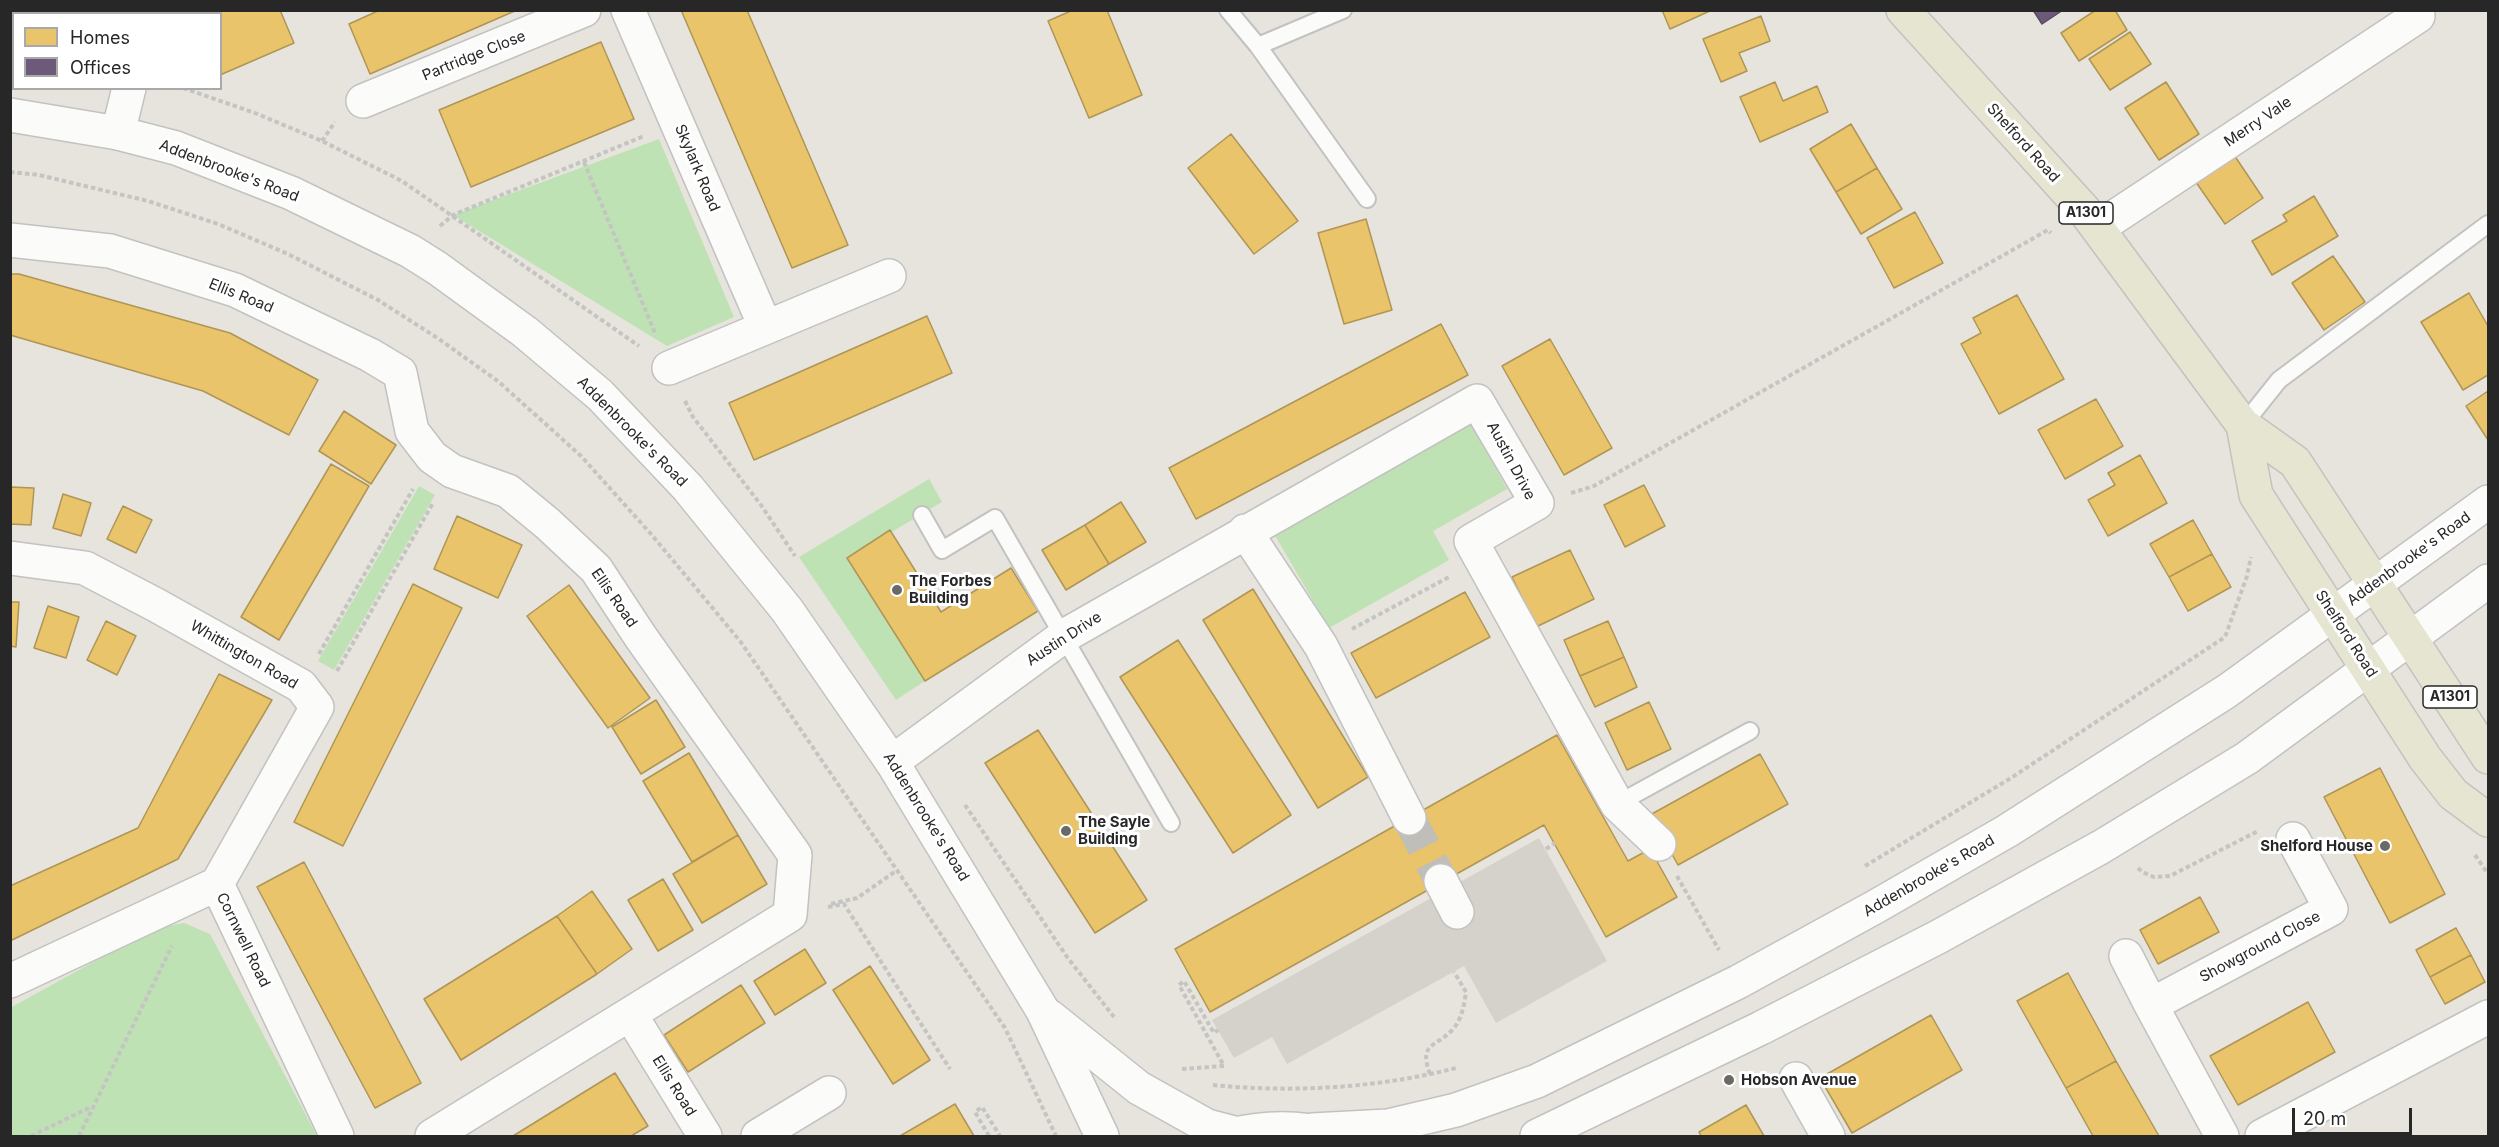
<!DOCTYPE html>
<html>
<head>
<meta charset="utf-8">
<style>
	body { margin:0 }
	#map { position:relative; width:2499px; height:1147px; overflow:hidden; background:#e6e4dc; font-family:Inter,sans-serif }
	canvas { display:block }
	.frame { position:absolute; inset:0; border:12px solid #272727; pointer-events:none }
	.legend { position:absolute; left:12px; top:12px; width:210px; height:78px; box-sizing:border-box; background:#fff; border:2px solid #a9a9a9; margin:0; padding:8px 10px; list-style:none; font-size:18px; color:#272727 }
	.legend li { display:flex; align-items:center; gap:12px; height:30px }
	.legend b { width:30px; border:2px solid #a9a9a9 }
	.scale { position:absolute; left:2292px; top:1108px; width:120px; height:27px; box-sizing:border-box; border:3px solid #272727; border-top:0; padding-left:8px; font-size:18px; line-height:21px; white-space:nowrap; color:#272727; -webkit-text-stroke:4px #fff; paint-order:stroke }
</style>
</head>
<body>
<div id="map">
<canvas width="2499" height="1147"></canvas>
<div class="frame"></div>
<ul class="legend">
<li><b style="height:16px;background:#e9c46a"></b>Homes</li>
<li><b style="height:16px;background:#6d597a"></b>Offices</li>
</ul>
<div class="scale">20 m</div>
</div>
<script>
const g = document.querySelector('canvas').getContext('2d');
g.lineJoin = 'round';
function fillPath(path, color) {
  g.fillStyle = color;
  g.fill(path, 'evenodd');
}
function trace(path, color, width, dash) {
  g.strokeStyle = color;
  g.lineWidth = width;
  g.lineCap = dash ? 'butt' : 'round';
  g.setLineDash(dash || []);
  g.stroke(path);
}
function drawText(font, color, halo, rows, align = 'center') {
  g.font = font + ' Inter,sans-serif';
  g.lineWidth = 6;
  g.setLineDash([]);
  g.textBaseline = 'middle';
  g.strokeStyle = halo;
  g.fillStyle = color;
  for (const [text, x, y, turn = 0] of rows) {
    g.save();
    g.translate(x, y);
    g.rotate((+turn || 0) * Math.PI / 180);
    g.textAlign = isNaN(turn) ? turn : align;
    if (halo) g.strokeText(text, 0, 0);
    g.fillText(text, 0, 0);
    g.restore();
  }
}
const green = new Path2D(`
	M659 139 734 317 667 346 453 215Z
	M1469 421 1507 489 1433 531 1449 560 1329 628 1273 532Z
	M929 479 942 502 848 558 925 681 896 700 799 557Z
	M419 486 435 495 334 670 318 661Z
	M184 923 210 934 317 1136H11L10 1008 155 928Z`);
const plaza = new Path2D(`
	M1539 838 1607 961 1496 1023 1464 966 1287 1064 1272 1037 1234 1058 1212 1020Z`);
const homes = new Path2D(`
	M171 10H280L294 43 220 75V14H172Z
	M380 10H517L370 74 349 24Z
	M681 10H747L848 245 792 268Z
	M1073 10H1107L1142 95 1089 118 1048 21Z
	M1662 10H1712L1670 29Z
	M2096 10H2115L2127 30 2079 61 2061 33Z
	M1761 16 1770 41 1739 53 1747 71 1721 82 1703 39Z
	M2130 32 2151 64 2110 90 2089 59Z
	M601 42 634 119 471 187 439 110Z
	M1775 82 1783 101 1817 86 1828 112 1760 142 1740 97Z
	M2166 82 2199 134 2159 160 2125 108Z
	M1851 124 1877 168 1836 192 1810 149Z
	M1231 134 1298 221 1254 254 1188 168Z
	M2230 149 2263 198 2225 224 2191 175Z
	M1877 168 1902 209 1861 234 1836 192Z
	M2314 196 2338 236 2272 275 2252 241 2287 221 2283 215Z
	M1915 212 1943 263 1894 288 1867 238Z
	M1366 219 1392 310 1344 324 1318 233Z
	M2333 256 2365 302 2324 330 2292 283Z
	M10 274H19L230 333 318 380 289 435 203 391 10 335Z
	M2469 293 2488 326V375L2463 390 2421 322Z
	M2017 295 2064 379 1999 414 1961 344 1981 333 1973 318Z
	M927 316 952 373 754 460 729 403Z
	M1441 324 1468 375 1196 519 1169 468Z
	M1550 339 1612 448 1564 475 1502 366Z
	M2488 391V440L2466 406Z
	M2096 399 2123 446 2065 479 2038 430Z
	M344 411 396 445 371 484 319 451Z
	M2140 455 2167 503 2108 536 2088 500 2115 485 2108 473Z
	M331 464 369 486 279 640 241 617Z
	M1644 485 1665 526 1625 547 1604 505Z
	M10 487 34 488 31 525 10 524Z
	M63 494 91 503 81 536 53 528Z
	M1121 502 1146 542 1109 564 1085 525Z
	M123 506 152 520 136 553 107 539Z
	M457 516 522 545 498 598 434 569Z
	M2193 520 2212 554 2169 577 2150 544Z
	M1085 525 1109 564 1066 590 1042 550Z
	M890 530 941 612 1011 568 1038 611 925 681 847 558Z
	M1570 550 1594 599 1536 627 1512 577Z
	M2212 554 2231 587 2188 611 2169 577Z
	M413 584 462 608 343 846 294 822Z
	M569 585 650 698 608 728 527 616Z
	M1253 589 1368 777 1318 808 1203 620Z
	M1465 592 1490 637 1376 698 1351 653Z
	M10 602H19L16 647 10 646Z
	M48 606 79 617 66 658 34 648Z
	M106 621 136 636 117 675 87 660Z
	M1608 621 1624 657 1580 676 1564 640Z
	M1178 640 1291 815 1233 853 1120 677Z
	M1624 657 1637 687 1595 707 1580 676Z
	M219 674 272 700 178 859 10 941V886L138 828Z
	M656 700 685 747 641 774 612 727Z
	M1649 702 1671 749 1627 770 1605 723Z
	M1038 730 1147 900 1095 933 985 763Z
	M1557 735 1628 861 1650 849 1677 897 1606 937 1544 825 1210 1012 1175 949Z
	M689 753 738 835 692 862 643 781Z
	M1760 754 1788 804 1678 865 1650 815Z
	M2380 768 2445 894 2390 923 2324 797Z
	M738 835 767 884 702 923 673 874Z
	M304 862 421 1083 375 1108 257 887Z
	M663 879 693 930 658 951 628 900Z
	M592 891 632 949 597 974 557 916Z
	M2200 897 2219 932 2158 964 2140 930Z
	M557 916 597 974 461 1060 424 999Z
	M2456 928 2471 955 2430 977 2416 950Z
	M805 949 826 983 775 1015 754 981Z
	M2471 955 2485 982 2445 1004 2430 977Z
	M870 966 930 1060 893 1084 833 990Z
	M2068 973 2116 1061 2066 1088 2017 1001Z
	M741 985 765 1023 688 1072 664 1035Z
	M2308 1002 2335 1052 2238 1105 2210 1056Z
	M1931 1015 1962 1070 1852 1133 1820 1078Z
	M2116 1061 2159 1136H2093L2066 1088Z
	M615 1073 648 1126 631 1136H513Z
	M955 1104 974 1136H900Z
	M1746 1105 1764 1136H1701L1699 1132Z`);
const offices = new Path2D(`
	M2033 10H2063L2042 24Z`);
const streetTunnel = new Path2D(`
	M1409 818 1441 881`);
const path = new Path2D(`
	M60 10 61 14
	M10 12 15 10
	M10 43 14 44
	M183 88 255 113 322 141 402 181 639 346
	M322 141 335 122
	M584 162 655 333
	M10 172 39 175 148 201 218 224 288 254 378 300 439 339 499 382 581 456 651 534 740 641 1005 1028 1056 1136
	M440 226 453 215 644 136
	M685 401 693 417 761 505 795 556
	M1571 493 1594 486 2048 230 2051 233
	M1352 629 1449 577
	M319 654 413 489
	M337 671 433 503
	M965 805 1067 957 1114 1017
	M1546 849 1555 843
	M2475 855 2488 874
	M1865 866 2011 778 2225 637 2247 576 2251 557
	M2138 868 2142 872 2154 877 2170 876 2258 831
	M1677 876 1719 950
	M831 904 857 898 896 871
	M828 907 844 904 950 1069
	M1182 1069 1224 1066 1179 985 1184 981 1214 1033 1218 1030
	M1430 1074C1418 1042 1436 1048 1453 1029 1462 1019 1464 1005 1466 992L1454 972
	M1213 1085C1293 1093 1378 1088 1456 1068
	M31 1136 91 1107
	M79 1136 172 946
	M989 1136 975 1112 982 1107 1000 1136`);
const lane = new Path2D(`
	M1228 10 1258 46 1343 10
	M1258 46 1367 199
	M2243 425 2279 380 2488 224
	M922 515 942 550 995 518 1171 823
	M1617 804 1750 731`);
const street = new Path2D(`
	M110 10 111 14
	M628 10 765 326
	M363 101 584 10
	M118 133 129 88
	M2098 228 2418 16
	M10 240 110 251 235 290 370 355 400 373 412 431 432 457 452 471 508 491 548 524 596 569 640 636 795 855 790 915 630 1014 705 1136
	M669 368 889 276
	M1245 531 1321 646 1409 818
	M10 558 85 568 156 605 301 686 317 707 217 884
	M892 762 1064 636 1477 401 1537 503 1471 541 1617 804 1659 844
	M1441 881 1457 912
	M2126 956 2151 1005
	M10 981 217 884 337 1136
	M1796 1079 1828 1136
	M432 1136 630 1014
	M758 1136 829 1093
	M2222 1136 2151 1005 2331 909 2293 839
	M2262 1136 2488 1017`);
const secondary = new Path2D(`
	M10 115 118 133 176 148 291 193 410 251 437 268 525 332 600 395 688 488 787 610 892 762 1043 1011 1102 1136
	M1049 1016 1139 1088 1207 1126 1238 1134
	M1312 1130 1388 1126 1456 1110 1537 1081 1738 982 1875 907 2007 831 2227 691 2488 502
	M1227 1136C1262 1127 1299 1126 1334 1136
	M1537 1136 1761 1028 1938 937 2101 847 2247 758 2488 581`);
const primary = new Path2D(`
	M1903 10 2084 210 2243 425 2295 462 2488 757
	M2243 425 2256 495 2425 758 2453 794 2488 820`);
const markers = [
	[897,590,6,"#6a6966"],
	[1066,831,6,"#6a6966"],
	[2385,846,6,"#6a6966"],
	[1729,1080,6,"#6a6966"]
];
const shields = [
	[2086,213,54],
	[2450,697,54]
];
const shieldNames = [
	["A1301",2086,213],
	["A1301",2450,697]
];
const streetNames = [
	["Partridge Close",474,56,-22],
	["Merry Vale",2258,122,-34],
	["Shelford Road",2023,143,48],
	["Skylark Road",697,168,67],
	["Addenbrooke's Road",229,171,21],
	["Ellis Road",241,296,22],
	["Addenbrooke's Road",632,432,45],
	["Austin Drive",1511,461,62],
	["Addenbrooke's Road",2409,559,-36],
	["Ellis Road",614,598,55],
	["Shelford Road",2346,634,57],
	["Austin Drive",1064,639,-33],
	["Whittington Road",244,655,30],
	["Addenbrooke's Road",926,817,58],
	["Addenbrooke's Road",1929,876,-30],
	["Cornwell Road",243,940,64],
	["Showground Close",2260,947,-28],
	["Ellis Road",674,1086,58]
];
const poiNames = [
	["The Forbes",909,581],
	["Building",909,598],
	["The Sayle",1078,822],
	["Building",1078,839],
	["Shelford House",2373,846,"right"],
	["Hobson Avenue",1741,1080]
];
fillPath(green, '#bee2b4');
fillPath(plaza, '#d4d2cb');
fillPath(homes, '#e9c46a');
trace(homes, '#af9556', 1.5);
fillPath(offices, '#6d597a');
trace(offices, '#584a61', 1.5);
trace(streetTunnel, '#c0beb8', 33, [33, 16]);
trace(lane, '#c3c2c2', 20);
trace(street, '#c3c2c2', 36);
trace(secondary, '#c3c2c2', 36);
trace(primary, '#c3c2bf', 36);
trace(path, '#c4c4c3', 4, [4.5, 3]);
trace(lane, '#fbfbfa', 16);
trace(street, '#fbfbfa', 33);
trace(secondary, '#fbfbfa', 33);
trace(primary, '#e5e5d2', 33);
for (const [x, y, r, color] of markers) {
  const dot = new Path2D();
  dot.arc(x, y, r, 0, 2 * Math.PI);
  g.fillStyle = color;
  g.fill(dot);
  trace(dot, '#fff', 2);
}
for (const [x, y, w] of shields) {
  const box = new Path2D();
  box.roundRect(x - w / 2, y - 11, w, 22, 4.5);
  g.fillStyle = '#fff';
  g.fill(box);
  trace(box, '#272727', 1.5);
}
drawText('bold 14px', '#272727', null, shieldNames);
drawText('15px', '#272727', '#fff', streetNames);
drawText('bold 15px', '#272727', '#fff', poiNames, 'left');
</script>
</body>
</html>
